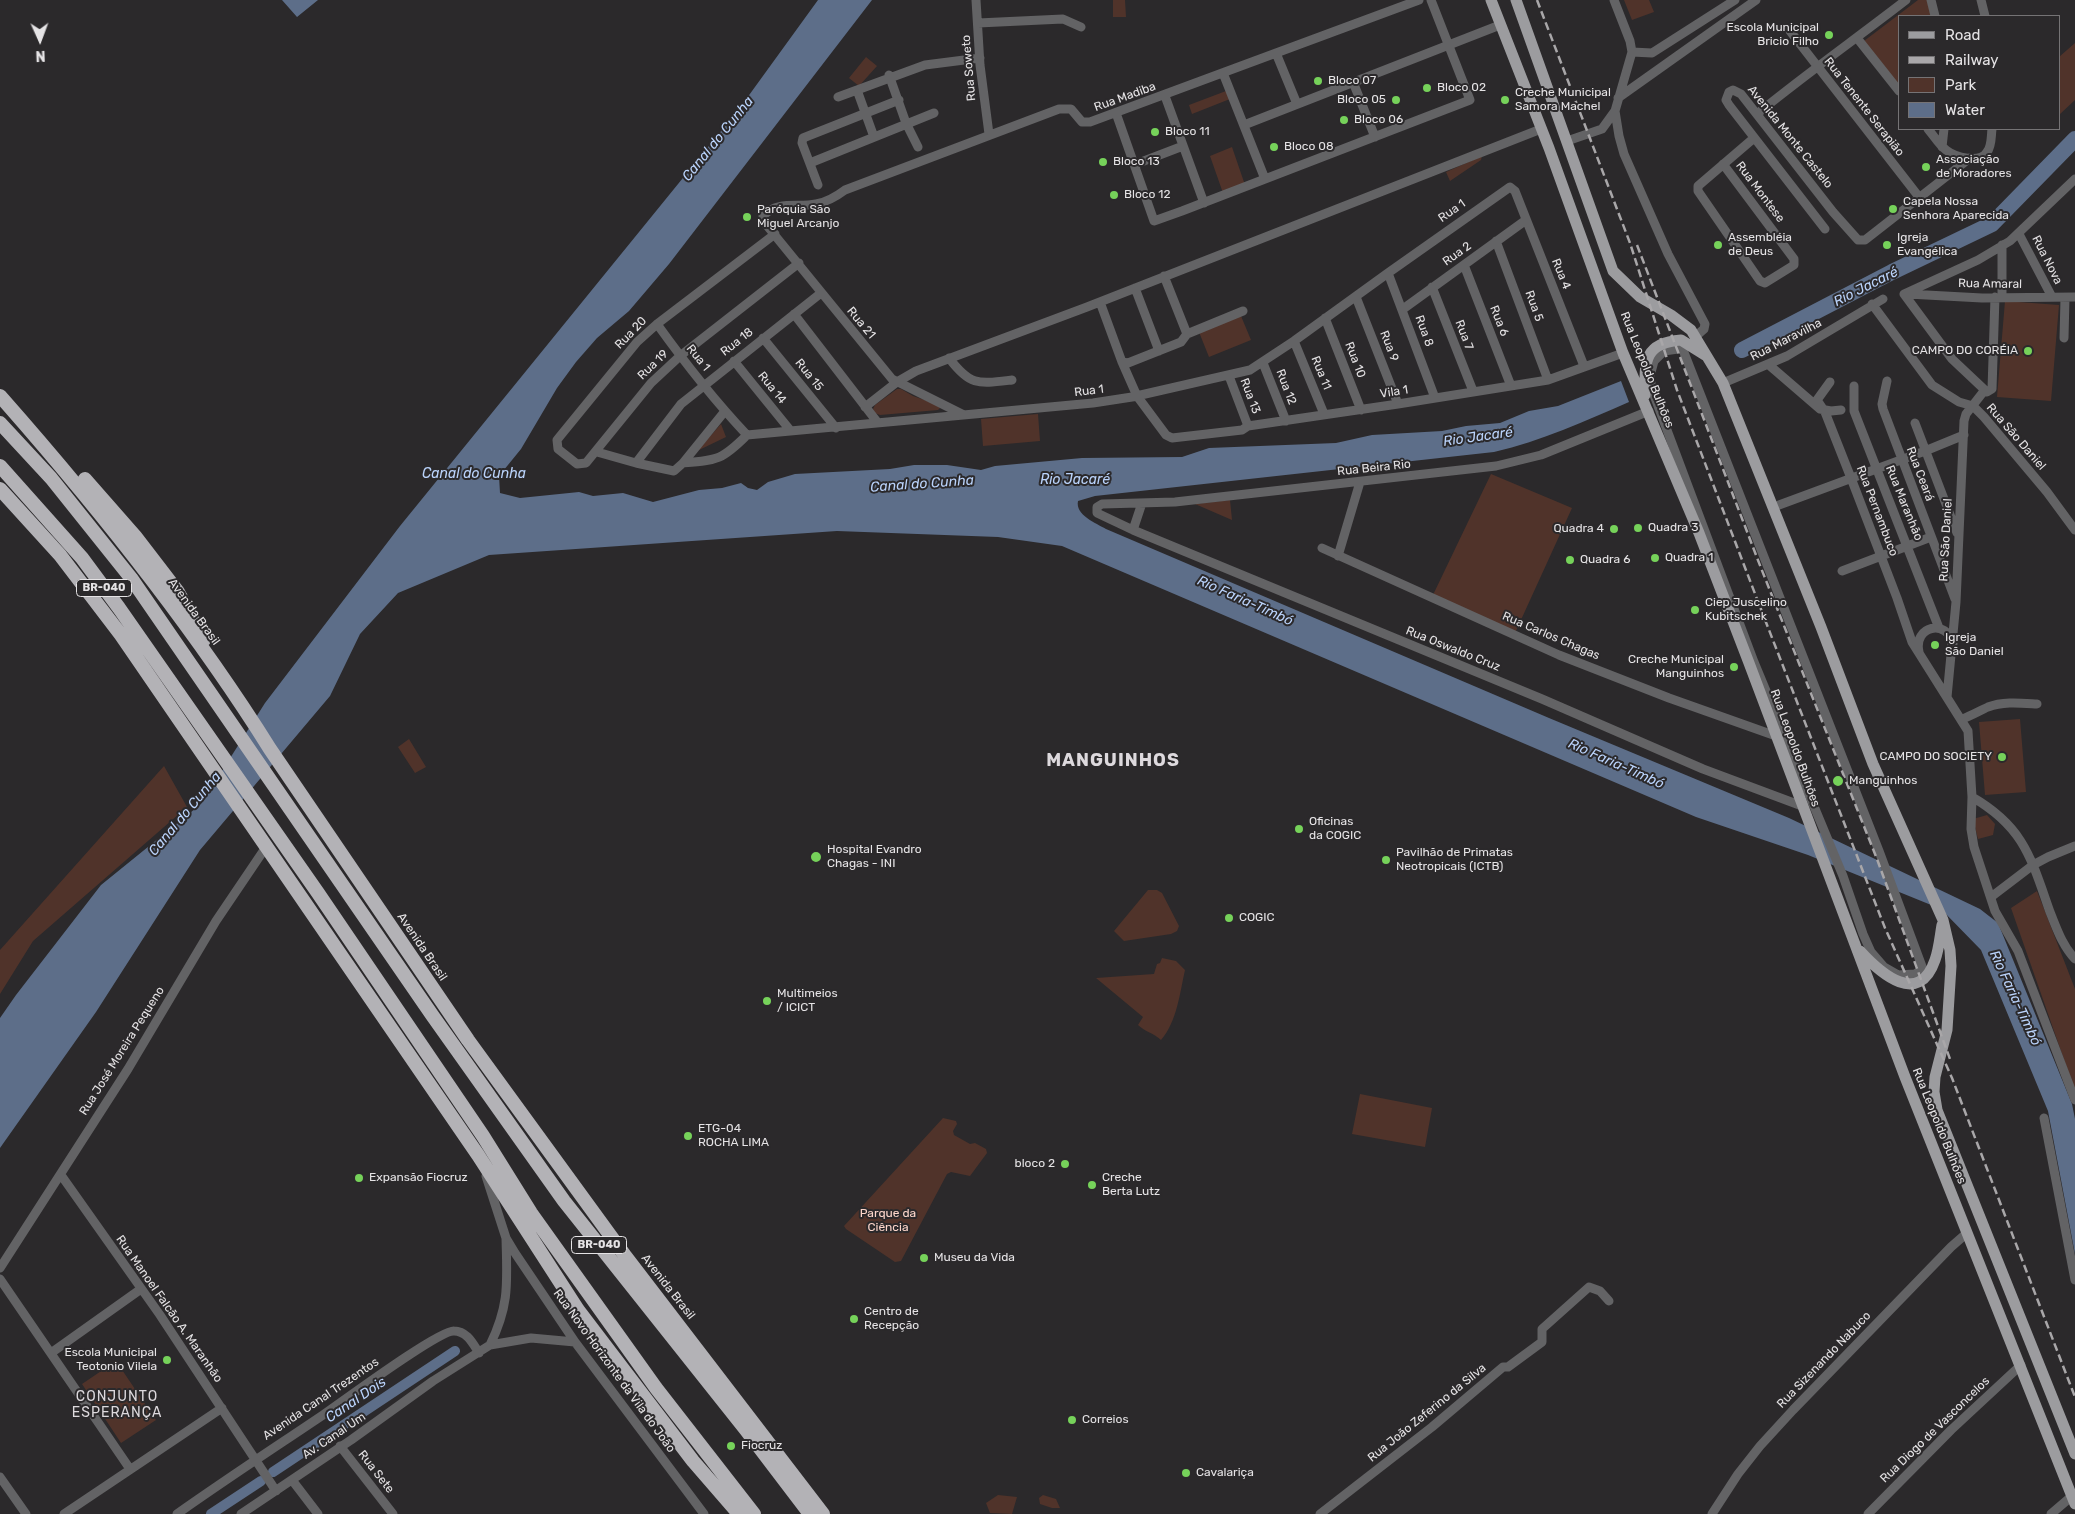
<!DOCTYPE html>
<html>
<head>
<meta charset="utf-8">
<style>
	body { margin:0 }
	#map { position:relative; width:2075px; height:1514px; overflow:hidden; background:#2b292b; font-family:Rubik,sans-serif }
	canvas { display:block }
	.legend { position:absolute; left:1898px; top:15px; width:162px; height:115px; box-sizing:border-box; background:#2b292b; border:1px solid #757375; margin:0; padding:6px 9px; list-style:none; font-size:15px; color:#e5e3e5 }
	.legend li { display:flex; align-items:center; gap:10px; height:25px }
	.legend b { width:25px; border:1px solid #757375 }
	.north { position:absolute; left:15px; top:15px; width:50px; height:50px; -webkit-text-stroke:4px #2b292b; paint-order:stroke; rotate:178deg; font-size:14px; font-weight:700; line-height:20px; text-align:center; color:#e5e3e5 }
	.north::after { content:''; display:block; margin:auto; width:18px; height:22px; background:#e5e3e5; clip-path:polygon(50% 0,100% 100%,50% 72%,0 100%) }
</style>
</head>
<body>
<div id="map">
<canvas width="2075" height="1514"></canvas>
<ul class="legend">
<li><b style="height:6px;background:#9c9c9f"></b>Road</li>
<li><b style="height:6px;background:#a9a7a9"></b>Railway</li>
<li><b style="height:14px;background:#50332a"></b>Park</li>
<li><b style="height:14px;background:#5d6e89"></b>Water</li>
</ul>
<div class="north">N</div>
</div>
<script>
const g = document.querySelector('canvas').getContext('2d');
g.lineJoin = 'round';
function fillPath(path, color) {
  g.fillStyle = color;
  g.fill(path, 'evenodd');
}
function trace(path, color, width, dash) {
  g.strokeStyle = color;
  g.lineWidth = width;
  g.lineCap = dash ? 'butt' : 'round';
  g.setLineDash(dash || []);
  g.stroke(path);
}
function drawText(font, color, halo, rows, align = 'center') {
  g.font = font + ' Rubik,sans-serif';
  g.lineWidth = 4;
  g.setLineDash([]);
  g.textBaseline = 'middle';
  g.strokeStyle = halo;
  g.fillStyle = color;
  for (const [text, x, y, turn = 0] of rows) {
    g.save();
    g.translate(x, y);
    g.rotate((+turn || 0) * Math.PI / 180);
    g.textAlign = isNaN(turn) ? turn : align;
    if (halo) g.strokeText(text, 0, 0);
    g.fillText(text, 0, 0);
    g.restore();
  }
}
const green = new Path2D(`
	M1113 0H1125L1126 17H1113Z
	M1624 0H1649L1654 12 1632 20Z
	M1918 0H1927L1931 16H1899V85L1864 41Z
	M2075 43V100L2059 115V57Z
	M866 57 877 66 859 86 849 78Z
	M1226 91 1230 99 1192 114 1189 105Z
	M1232 147 1245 185 1223 193 1210 156Z
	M1482 156 1481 160 1450 181 1446 172Z
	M2005 301 2059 305 2051 401 1997 397Z
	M1241 316 1251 340 1209 357 1199 332Z
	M897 389H901L913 396 939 405 940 408 938 410 880 415 875 413 873 409 875 405Z
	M1038 414 1040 441 983 446 981 419Z
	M721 424 726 437 697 451Z
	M1491 474 1572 508 1515 633 1432 597Z
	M1230 500 1232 520 1195 504Z
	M2020 719 2026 792 1985 795 1979 722Z
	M409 739 426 767 415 773 398 747Z
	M164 766 187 807 33 941 0 994V950Z
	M1987 815 1995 824 1993 835 1978 839 1973 819Z
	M1148 890H1157L1162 893 1179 926 1177 931 1171 934 1124 941 1114 931Z
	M2037 891 2075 989V1091L2011 908Z
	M1162 958 1176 961 1185 970C1180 992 1177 1022 1161 1040 1154 1033 1145 1032 1138 1025L1143 1017 1096 978 1154 974 1157 964 1160 963Z
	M1360 1094 1432 1108 1425 1147 1352 1134Z
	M943 1118 956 1121 957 1124 953 1131 954 1135 970 1144 975 1143 986 1149 987 1153 970 1176 951 1172 947 1174 901 1261 895 1262 846 1229 844 1226Z
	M116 1361 156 1420 121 1443 82 1384Z
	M998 1495 1017 1497 1012 1514 990 1513 986 1503Z
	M1043 1495 1056 1499 1060 1508H1052L1040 1504 1039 1498Z`);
const water = new Path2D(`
	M282 0H318L297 17Z
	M818 0H872L669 264 629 311 597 338 576 362 557 388 521 449 499 476 500 493 520 498 579 492 593 496 623 493 653 502 699 490 722 488 741 483 748 488 757 490 768 482 795 474 890 469 914 465H947L981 470 995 466 1082 458 1182 457 1209 448 1336 443 1372 435 1442 431 1466 426 1500 423 1529 411 1558 406 1621 381 1629 402C1585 421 1542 441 1494 452L1095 496 1078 501C1075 515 1096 523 1106 529L1549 718 1789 818 1980 909 1998 923 2072 1104 2075 1119V1254L2048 1111 1981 950 1941 909 1808 855 1696 817 1062 546 998 537 837 531 489 555 398 593 360 634 330 696 200 850 96 1012 0 1148V1018L16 995 101 885 201 804 265 703 400 526 739 109Z`);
const canal = new Path2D(`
	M273 1472 455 1351
	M211 1514 261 1481`);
const river = new Path2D(`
	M1742 350 1892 272 1992 224 2075 139`);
const minor = new Path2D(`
	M976 0 980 65 989 134
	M1614 0 1630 41 1632 52 1615 111 1619 136 1624 154 1668 254 1705 324 1704 329 1696 336
	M1931 0 1935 16
	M1981 0 1985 16
	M978 23 1063 19 1081 27
	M1790 31 1919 197
	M1857 38 1899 91
	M1632 52 1652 53 1735 0
	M1276 53 1297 104
	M1223 73 1265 179
	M889 75 906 123 918 147
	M1353 82 1375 137
	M857 90 874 137
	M1165 96 1204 203
	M838 97 925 65 980 58
	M1618 98 1756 0
	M1116 113 1154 221 1182 211 1470 100 1431 0
	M1757 114C1806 74 1857 38 1906 0
	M1244 125 1500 25
	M1928 129C1934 136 1939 145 1946 150 1955 157 1980 164 1987 152 1992 146 1991 136 1992 129
	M1567 141 1602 129 1615 111
	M1942 147 1944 129
	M810 163 934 113
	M1136 164 1183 146
	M1723 164 1794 259V265L1765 283 1760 281 1698 191V186L1754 138
	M818 185 802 143 803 138 899 100
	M1825 229 1729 105 1726 100 1729 92 1733 90 1741 94 1833 212 1858 240H1865L1970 158
	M775 234 657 324 637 342 561 435 557 440 558 449 577 464 586 463 651 383 680 356 799 263
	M2019 234 2052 297
	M1496 241 1548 380
	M2002 245V297
	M1464 265 1511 386
	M1388 273 1435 398
	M1164 276 1187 334 1243 311
	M1432 287 1473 391
	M1135 288 1159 351
	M1904 294 1952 359 1987 392 1992 389 1995 297
	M1904 294 1978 260 2010 241 2075 179
	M1908 294 1982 298 2075 297
	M1356 297 1398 404
	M1100 302 1122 362 1137 396 1166 435 1172 438 1242 430 1248 426 1398 404 1548 380 1623 353
	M1872 304 1932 385 1959 402 1973 406 1984 417 2047 492 2075 530
	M1403 309 1526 220
	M794 314 878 423
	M1325 318 1361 410
	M657 324C685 363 714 400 747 435L1093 403 1132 397 1250 370 1294 341 1388 273 1510 187 1515 191 1584 366
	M763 338 836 428
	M2064 338 2065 298
	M1294 341 1324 414
	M1678 349 1683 350 1879 851 1923 969 1915 974 1898 975 1884 967 1871 952 1863 934 1843 876 1754 662 1652 390 1650 376 1654 361 1664 351Z
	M949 358C970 386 978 384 1012 380
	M734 361 790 430
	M1122 362 1128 363 1181 342 1187 334
	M1263 363 1286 421
	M1769 365 1820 409 1831 411 1841 410
	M1229 376 1248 426
	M1887 381 1882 404 1883 409 1955 599
	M1830 382 1817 400 1825 412 1851 478 1897 598 1912 642 1968 731 1972 797 1971 829 1974 847 1995 911 2018 951 2075 1100
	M1723 383 1787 356 1883 299
	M1854 386V411L1939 628
	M865 407 897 382 916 371 1087 307 1541 129
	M1649 411 1541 455 1496 466 1175 502 1102 504 1097 507V513L1133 530 1542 699 1703 769 1802 806
	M964 415 892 379 764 222 763 216C778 200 798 208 816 204 827 202 837 196 845 190L1059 109H1071L1082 122H1090L1419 0
	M1915 423 1957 533
	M597 452 636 463 674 471 683 463 725 411
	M636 463 681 404 821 293
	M683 463C718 460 722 460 747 435
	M1779 505 1925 451 1964 435
	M1133 530 1142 503
	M1322 548 1559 655 1669 698 1776 736
	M1338 556 1360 482
	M1842 571 1931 537
	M1919 652C1913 626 1947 618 1953 644
	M1947 697 1956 602 1964 421 1966 414 1984 391
	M1962 719C1971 716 1979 711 1988 707 2003 701 2021 703 2037 704
	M1972 797C2024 827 2031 858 2050 912 2057 929 2062 945 2075 959
	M1991 897 2033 865 2048 857 2075 846
	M2044 1118 2075 1280
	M61 1175 160 1315 276 1491
	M486 1176 506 1238 515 1253 575 1342 704 1514
	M0 1268 128 1069 216 921 266 847
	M0 1279 130 1469
	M490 1345C510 1304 507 1282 506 1238
	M51 1353 141 1289
	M340 1446 393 1514
	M0 1477 26 1514
	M292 1480 318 1514
	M64 1514 222 1408
	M177 1514C225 1480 274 1448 323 1415 342 1402 439 1330 454 1331 467 1331 473 1344 479 1353
	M241 1514 351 1440 433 1381 490 1345 531 1338 575 1342
	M1320 1514 1432 1427 1503 1367H1508L1542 1342V1329L1589 1287 1600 1291 1609 1301
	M1712 1514 1738 1474 1760 1446 1793 1410 1951 1247 1967 1233
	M1868 1514 1951 1430 2021 1365
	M2051 1514 2072 1496`);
const major = new Path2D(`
	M1491 0 1549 148 1623 353 1699 533 1749 663 1905 1077 2075 1504
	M1516 0 1613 271 1640 297 1671 315 1691 330 1723 383 1821 627 1873 764 1943 920 1950 950 1951 966 1947 1030 1935 1077 1934 1092 1937 1110 2075 1454
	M1645 395C1645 364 1642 343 1681 340L1705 355
	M1860 951C1881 974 1919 1007 1935 960 1939 949 1940 936 1942 925`);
const highway = new Path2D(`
	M0 396C98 507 191 623 270 749L468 1040 626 1257 823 1514
	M0 423 51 478 131 578 432 1015 564 1201 746 1430 810 1514
	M0 466 82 558 119 608 318 893 483 1136 531 1213 656 1388 754 1514
	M85 479 135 536 178 592 204 640
	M0 489 60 555 121 635 478 1155 578 1310 693 1461 739 1514`);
const rail = new Path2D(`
	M1537 0 1630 243 1677 390 1762 612 1885 928 1952 1078 2075 1397
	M1637 245 1761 568 1877 859 1950 1059`);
const markers = [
	[1829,35,5,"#76d25a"],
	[1318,81,5,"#76d25a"],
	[1427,88,5,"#76d25a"],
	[1396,100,5,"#76d25a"],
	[1505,100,5,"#76d25a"],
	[1344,120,5,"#76d25a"],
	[1155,132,5,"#76d25a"],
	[1274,147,5,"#76d25a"],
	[1103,162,5,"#76d25a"],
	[1926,167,5,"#76d25a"],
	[1114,195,5,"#76d25a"],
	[1893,209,5,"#76d25a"],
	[747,217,5,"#76d25a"],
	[1718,245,5,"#76d25a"],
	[1887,245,5,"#76d25a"],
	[2028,351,5,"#76d25a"],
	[1638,528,5,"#76d25a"],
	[1614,529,5,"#76d25a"],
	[1655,558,5,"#76d25a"],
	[1570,560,5,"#76d25a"],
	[1695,610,5,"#76d25a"],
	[1935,645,5,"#76d25a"],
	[1734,667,5,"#76d25a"],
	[2002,757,5,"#76d25a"],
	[1838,781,6,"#76d25a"],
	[1299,829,5,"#76d25a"],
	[816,857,6,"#76d25a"],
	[1386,860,5,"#76d25a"],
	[1229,918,5,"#76d25a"],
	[767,1001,5,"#76d25a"],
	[688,1136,5,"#76d25a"],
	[1065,1164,5,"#76d25a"],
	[359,1178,5,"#76d25a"],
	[1092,1185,5,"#76d25a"],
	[924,1258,5,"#76d25a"],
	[854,1319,5,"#76d25a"],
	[167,1360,5,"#76d25a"],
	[1072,1420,5,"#76d25a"],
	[731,1446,5,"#76d25a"],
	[1186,1473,5,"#76d25a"]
];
const shields = [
	[104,588,55],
	[599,1245,55]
];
const shieldNames = [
	["BR-040",104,588],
	["BR-040",599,1245]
];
const poiNames = [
	["Escola Municipal",1819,28,"right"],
	["Bricio Filho",1819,42,"right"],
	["Bloco 07",1328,81],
	["Bloco 02",1437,88],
	["Creche Municipal",1515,93],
	["Samora Machel",1515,107],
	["Bloco 05",1386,100,"right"],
	["Bloco 06",1354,120],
	["Bloco 11",1165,132],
	["Bloco 08",1284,147],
	["Associação",1936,160],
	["de Moradores",1936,174],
	["Bloco 13",1113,162],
	["Bloco 12",1124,195],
	["Capela Nossa",1903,202],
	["Senhora Aparecida",1903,216],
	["Paróquia São",757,210],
	["Miguel Arcanjo",757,224],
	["Assembléia",1728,238],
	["de Deus",1728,252],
	["Igreja",1897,238],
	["Evangélica",1897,252],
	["CAMPO DO CORÉIA",2018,351,"right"],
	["Quadra 3",1648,528],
	["Quadra 4",1604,529,"right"],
	["Quadra 1",1665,558],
	["Quadra 6",1580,560],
	["Ciep Juscelino",1705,603],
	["Kubitschek",1705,617],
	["Igreja",1945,638],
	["São Daniel",1945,652],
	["Creche Municipal",1724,660,"right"],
	["Manguinhos",1724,674,"right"],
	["CAMPO DO SOCIETY",1992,757,"right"],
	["Manguinhos",1849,781],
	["Oficinas",1309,822],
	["da COGIC",1309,836],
	["Hospital Evandro",827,850],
	["Chagas - INI",827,864],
	["Pavilhão de Primatas",1396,853],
	["Neotropicais (ICTB)",1396,867],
	["COGIC",1239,918],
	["Multimeios",777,994],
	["/ ICICT",777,1008],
	["ETG-04",698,1129],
	["ROCHA LIMA",698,1143],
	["bloco 2",1055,1164,"right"],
	["Expansão Fiocruz",369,1178],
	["Creche",1102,1178],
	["Berta Lutz",1102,1192],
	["Museu da Vida",934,1258],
	["Centro de",864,1312],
	["Recepção",864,1326],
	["Escola Municipal",157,1353,"right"],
	["Teotonio Vilela",157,1367,"right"],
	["Correios",1082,1420],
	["Fiocruz",741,1446],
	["Cavalariça",1196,1473]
];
const streetNames = [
	["Rua Soweto",969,68,-95],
	["Rua Madiba",1125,97,-20],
	["Rua Tenente Serapião",1864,107,52],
	["Avenida Monte Castelo",1790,137,51],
	["Rua Montese",1760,192,53],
	["Rua 1",1452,211,-35],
	["Rua 2",1457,254,-36],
	["Rua Nova",2047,260,63],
	["Rua 4",1561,274,68],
	["Rua Amaral",1990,284,1],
	["Rua 5",1534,306,70],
	["Rua 6",1499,321,69],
	["Rua 21",861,323,50],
	["Rua 8",1424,331,70],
	["Rua 20",631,333,-46],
	["Rua 7",1464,335,69],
	["Rua Maravilha",1786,340,-27],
	["Rua 18",737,342,-38],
	["Rua 9",1389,346,69],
	["Rua 1",698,358,51],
	["Rua 10",1355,360,69],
	["Rua 19",653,365,-44],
	["Rua Leopoldo Bulhões",1647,370,68],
	["Rua 11",1321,373,68],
	["Rua 15",809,375,51],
	["Rua 12",1286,387,69],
	["Rua 14",772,388,51],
	["Rua 1",1089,391,-7],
	["Vila 1",1394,392,-9],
	["Rua 13",1250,396,69],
	["Rua São Daniel",2016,437,49],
	["Rua Beira Rio",1374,468,-6],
	["Rua Ceará",1920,474,69],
	["Rua Maranhão",1904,503,68],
	["Rua Pernambuco",1877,511,69],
	["Rua Sāo Daniel",1946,540,-87],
	["Avenida Brasil",194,612,54],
	["Rua Carlos Chagas",1551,636,23],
	["Rua Oswaldo Cruz",1453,649,22],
	["Rua Leopoldo Bulhões",1795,748,70],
	["Avenida Brasil",422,947,56],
	["Rua José Moreira Pequeno",122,1051,-58],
	["Rua Leopoldo Bulhões",1939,1126,68],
	["Avenida Brasil",668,1287,52],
	["Rua Manoel Falcão A. Maranhão",169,1309,55],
	["Rua Sizenando Nabuco",1824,1360,-46],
	["Rua Novo Horizonte da Vila do João",614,1371,54],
	["Avenida Canal Trezentos",321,1399,-34],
	["Rua João Zeferino da Silva",1427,1413,-39],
	["Rua Diogo de Vasconcelos",1935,1430,-44],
	["Av. Canal Um",334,1436,-34],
	["Rua Sete",376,1472,52]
];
const parkNames = [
	["Parque da",888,1214],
	["Ciência",888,1228]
];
const waterNames = [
	["Canal do Cunha",718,139,-51],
	["Rio Jacaré",1866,287,-27],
	["Rio Jacaré",1478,437,-8],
	["Canal do Cunha",474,474],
	["Rio Jacaré",1075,480],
	["Canal do Cunha",922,484,-4],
	["Rio Faria-Timbó",1245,601,24],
	["Rio Faria-Timbó",1616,764,24],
	["Canal do Cunha",185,814,-50],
	["Rio Faria-Timbó",2015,998,65],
	["Canal Dois",356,1400,-34]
];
const neighbourhoodNames = [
	["CONJUNTO",117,1397],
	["ESPERANÇA",117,1413]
];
const districtNames = [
	["MANGUINHOS",1113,761]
];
fillPath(green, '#50332a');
fillPath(water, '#5d6e89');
trace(canal, '#5d6e89', 10);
trace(river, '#5d6e89', 16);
trace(minor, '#636365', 9);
trace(major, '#9c9c9f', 11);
trace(highway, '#b3b2b6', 14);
trace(rail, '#a9a7a9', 2.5, [8, 4]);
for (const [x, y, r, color] of markers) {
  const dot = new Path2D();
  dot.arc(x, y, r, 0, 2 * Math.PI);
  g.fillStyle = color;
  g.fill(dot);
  trace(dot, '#2b292b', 2);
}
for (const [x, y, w] of shields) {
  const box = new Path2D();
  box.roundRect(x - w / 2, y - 8.5, w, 17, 4);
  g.fillStyle = '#2b292b';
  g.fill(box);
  trace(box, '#e5e3e5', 1);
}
drawText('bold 11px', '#e5e3e5', null, shieldNames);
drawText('12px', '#e5e3e5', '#2b292b', poiNames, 'left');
drawText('12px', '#e5e3e5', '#2b292b', streetNames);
drawText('12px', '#fdd6cb', '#2b292b', parkNames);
drawText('italic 14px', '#bad3fb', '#2b292b', waterNames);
g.letterSpacing = '1px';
drawText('14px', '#ddd9dd', '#2b292b', neighbourhoodNames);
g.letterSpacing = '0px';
g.letterSpacing = '1px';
drawText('bold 18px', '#ddd9dd', '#2b292b', districtNames);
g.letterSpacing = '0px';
</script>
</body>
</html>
